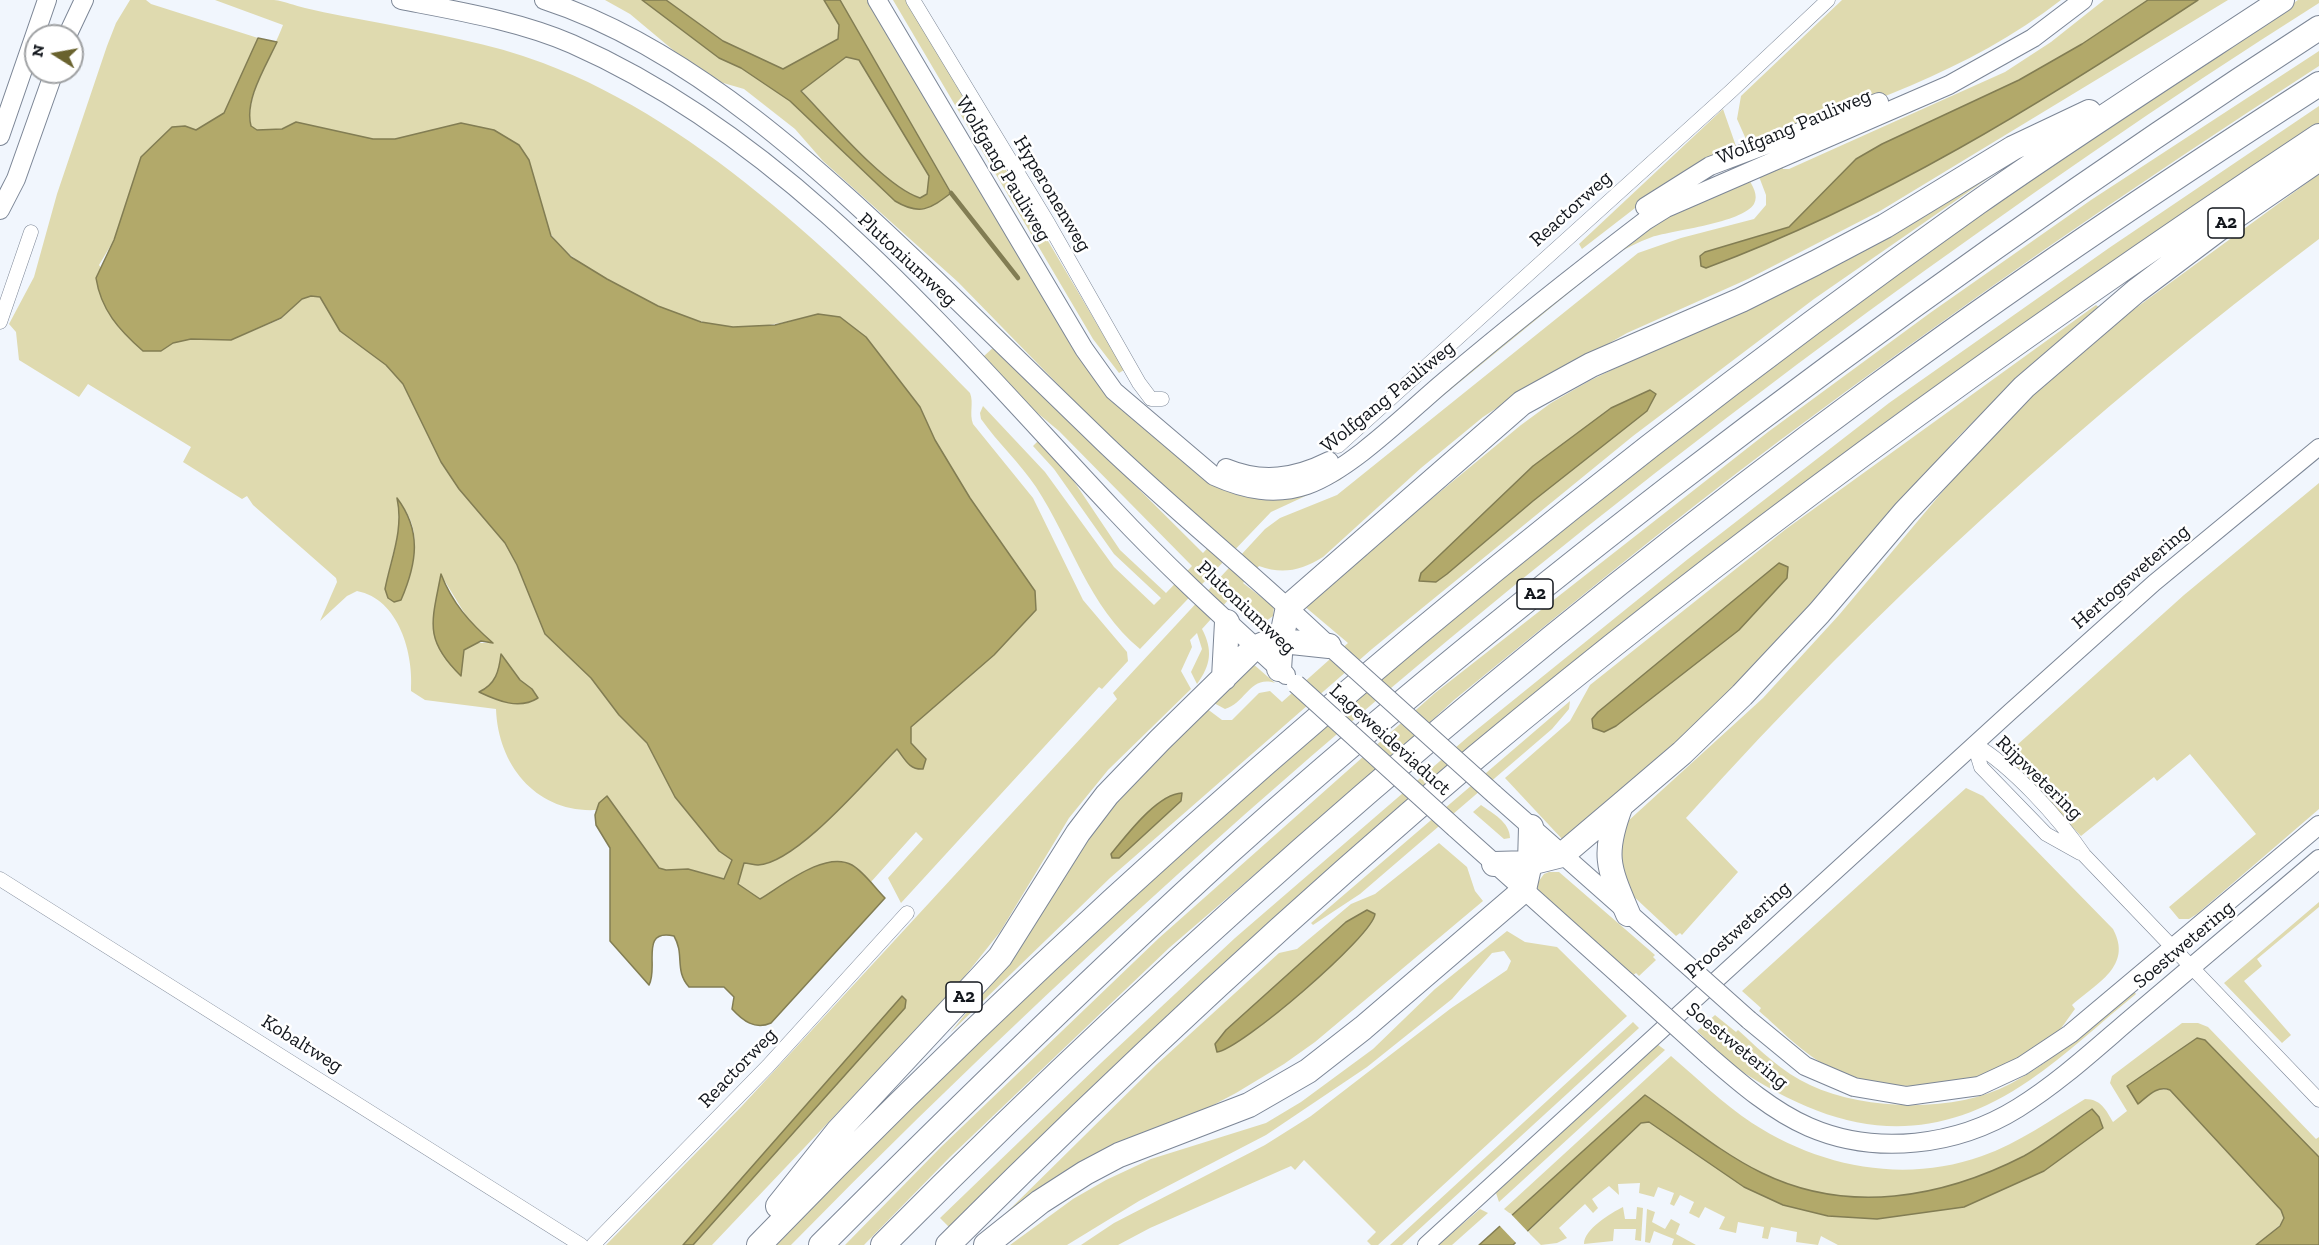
<!DOCTYPE html>
<html>
<head>
<meta charset="utf-8">
<style>
	body { margin:0 }
	#map { position:relative; width:2319px; height:1245px; overflow:hidden; background:#f1f6fd; font-family:"Zilla Slab",serif }
	canvas { display:block }
	.north { position:absolute; left:24px; top:24px; width:60px; height:60px; box-sizing:border-box; background:#fff; border:2px solid #a0a2a4; border-radius:50%; rotate:281deg; font-size:16px; font-weight:700; line-height:24px; text-align:center; color:#12161c }
	.north::after { content:''; display:block; margin:auto; width:21px; height:27px; background:#69622e; clip-path:polygon(50% 0,100% 100%,50% 72%,0 100%) }
</style>
</head>
<body>
<div id="map">
<canvas width="2319" height="1245"></canvas>
<div class="north">N</div>
</div>
<script>
const g = document.querySelector('canvas').getContext('2d');
g.lineJoin = 'round';
function fillPath(path, color) {
  g.fillStyle = color;
  g.fill(path, 'evenodd');
}
function trace(path, color, width, dash) {
  g.strokeStyle = color;
  g.lineWidth = width;
  g.lineCap = dash ? 'butt' : 'round';
  g.setLineDash(dash || []);
  g.stroke(path);
}
function drawText(font, color, halo, rows, align = 'center') {
  g.font = font + ' "Zilla Slab",serif';
  g.lineWidth = 5;
  g.setLineDash([]);
  g.textBaseline = 'middle';
  g.strokeStyle = halo;
  g.fillStyle = color;
  for (const [text, x, y, turn = 0] of rows) {
    g.save();
    g.translate(x, y);
    g.rotate((+turn || 0) * Math.PI / 180);
    g.textAlign = isNaN(turn) ? turn : align;
    if (halo) g.strokeText(text, 0, 0);
    g.fillText(text, 0, 0);
    g.restore();
  }
}
const green = new Path2D(`
	M130 0H146L151 4 258 38 224 113 196 130 185 126 141 157 114 240 99 265 160 351 173 343 191 339 231 340 281 319 302 299 311 296 320 297 340 331 386 365 403 384 441 462 459 489 505 543 517 565 545 634 591 678 619 715 647 743 675 797 719 851 732 860 725 879 688 869 666 870 659 868 599 803 596 810C537 813 498 766 496 709L425 700 411 691C414 654 399 599 357 591L347 596 320 621 337 582 336 578 253 505 247 496 242 499 183 462 191 447 88 384 79 397 19 360 16 332 9 324 34 277 57 194 107 46 116 23ZM398 500C423 530 415 554 405 589L387 578 399 530ZM441 575 473 627 491 643H474L464 650 461 675C423 639 435 622 441 575ZM501 655 520 680 532 689 525 704 496 700 480 691C496 684 499 671 501 655Z
	M215 0C235 0 255 0 274 0 285 1 295 6 305 8 330 14 355 18 380 23 435 34 490 43 543 63 704 123 852 271 970 393 974 403 969 413 973 424L1033 498 1083 600 1127 652 1128 661 1102 689 1099 687 901 903 888 878 923 839 916 832 870 883 854 866 778 888 760 899 754 897 738 884 744 862 759 865 781 857 897 749 926 759 911 743V727L994 655 1036 610 1035 591 970 498 935 440 920 407 818 314C790 321 761 329 731 327 682 323 583 277 553 237 546 229 544 214 540 203L395 139H373L296 122 282 129 257 130 251 126C244 99 273 52 283 25Z
	M605 0H642L719 58 741 68 790 101 863 171 908 208 951 192 840 0H868L1076 354 1104 389 1198 472 1305 491 1654 220 1748 178C1752 185 1759 195 1754 204 1742 223 1674 230 1652 237 1638 242 1626 248 1614 256L1340 480 1271 512 1140 649C1088 606 1072 542 1036 487 1020 463 998 443 981 419L980 413 983 406 1045 472 1114 567 1154 605 1161 598 1114 554 1054 469 1033 446 1039 440 1061 462 1120 550 1166 593 1192 566 1059 431 1035 411 984 356 995 346 1203 553 1216 539 1118 446 958 282 823 161 795 129 744 89 720 82 685 60 630 14Z
	M666 0H824L839 25 838 39 783 69 723 41Z
	M893 0H906L1124 370 1119 373 1093 339Z
	M1842 0H2061C1969 72 1857 107 1749 146L1737 119 1741 96Z
	M2104 0H2228L1880 211 1748 279 1627 333 1509 400 1483 417 1421 468 1323 557C1302 570 1283 575 1259 566L1243 583 1274 607 1273 616 1258 627 1230 598 1202 629C1213 650 1211 665 1197 684L1191 672 1202 649 1197 633 1190 640 1192 647 1181 671 1191 689 1108 770 1069 818 1000 932 953 991 712 1245H606L741 1107 1117 699 1113 693 1265 529 1280 518 1337 495 1638 253 1681 238 1754 219 1766 205V195L1758 174 1781 165 1783 169H1789L2005 72 2051 42Z
	M2298 0H2319V3C2165 100 2016 204 1869 311 1485 593 1125 905 791 1245H771L1019 1000 1211 824 1394 663 1754 377 2003 198Z
	M2319 51V66C2134 185 1954 310 1779 441 1668 524 1561 613 1454 700L1405 745 1169 948 950 1157 864 1245H845L941 1147 1159 938 1435 693 1768 432 1930 313 2091 200Z
	M846 57 859 60 929 176 928 194 920 198C885 187 828 119 801 90Z
	M2319 106V125L2117 260 1895 415 1695 567 951 1229 940 1218 1101 1063 1235 938 1469 736 1688 559 1889 403 2109 248Z
	M1723 109 1737 149 1639 205 1582 249 1579 244Z
	M2000 170 1814 299 1633 436 1372 649 1110 878 950 1033 984 991 1089 831 1206 708 1222 720H1232L1259 693 1270 691 1282 702 1348 643 1303 605 1521 425 1551 403 1589 381 1880 240Z
	M2319 174V239C2089 412 1878 604 1686 818L1738 872 1682 935 1680 933 1676 936 1631 894 1615 857 1627 822 1763 698 1839 615 1948 485 2011 416 2061 369 2129 313Z
	M2096 305 2100 308 2023 372 1957 438 1844 571 1703 723 1563 840 1505 778 1570 721 1590 685 1786 529Z
	M2319 483V809L2197 914 2189 919H2179L2169 907 2256 834 2190 754 2157 781 2154 777 2081 836 2006 759 2007 754 2184 595Z
	M1252 663 1275 683C1250 675 1246 703 1225 709L1212 702Z
	M1570 701 1569 709 1552 729 1360 894 1313 925 1311 923Z
	M1966 788 1983 796 2113 929C2133 966 2097 983 2072 1005L2075 1009C2068 1018 2061 1030 2052 1038 1998 1087 1896 1101 1831 1068 1804 1055 1781 1030 1759 1011L1761 1008 1742 991Z
	M1481 805C1492 813 1510 822 1510 838L1504 839 1473 812Z
	M1439 843 1467 867 1475 891 1483 901 1315 1042 1284 1064 1236 1093 1003 1216 1156 1065 1279 953 1297 949 1351 904 1375 894Z
	M1549 872H1559L1655 955 1653 957 1656 960 1639 976 1636 973 1632 976 1540 892 1536 885 1544 874Z
	M2319 902V907L2257 959 2262 966 2244 981 2291 1035 2282 1043 2224 983Z
	M1507 931 1525 942 1557 947 1627 1016 1378 1245H1371L1367 1241 1376 1232 1304 1160 1295 1170 1291 1166 1150 1228 1118 1245H1081L1114 1223 1265 1145 1311 1116 1450 1009 1507 970 1511 961 1504 951 1492 953 1452 999 1367 1067 1266 1135 1139 1201 1067 1245H1010L1073 1199 1106 1180 1151 1159 1266 1123 1301 1102 1373 1049 1435 989Z
	M2132 989 2136 994C2101 1022 2068 1054 2030 1080 1925 1152 1836 1134 1735 1067 1719 1056 1712 1044 1697 1031L1715 1015 1736 1032 1738 1030C1761 1051 1782 1072 1810 1085 1866 1111 1956 1113 2010 1084 2056 1060 2094 1022 2132 989Z
	M1633 1022 1639 1028 1402 1245H1390Z
	M2182 1023H2198L2208 1027 2316 1139 2319 1137V1157L2205 1040 2197 1038 2127 1086 2170 1090 2281 1210 2284 1218 2280 1225 2256 1245H1838L1821 1236 1818 1245 1796 1242 1797 1232 1771 1227 1768 1239 1762 1238 1764 1227 1738 1222 1736 1233 1719 1229 1725 1217 1705 1207 1699 1218 1689 1213 1694 1202 1680 1195 1674 1206 1670 1204 1674 1193 1658 1187 1654 1197 1639 1193 1640 1183 1618 1184 1619 1195 1609 1186 1592 1199 1598 1208 1593 1213 1585 1204 1559 1228 1567 1238 1557 1243 1541 1245 1528 1232 1641 1123 1649 1122 1744 1187 1783 1205 1964 1207 2044 1171 2091 1109C2070 1124 2048 1143 2024 1156 1942 1198 1848 1215 1762 1173 1721 1153 1683 1121 1645 1095L1512 1215 1504 1209 1671 1056C1697 1078 1723 1104 1752 1123 1820 1167 1904 1184 1982 1156 2019 1143 2052 1119 2085 1099 2101 1099 2106 1110 2113 1122L2127 1111 2110 1083 2112 1076Z
	M1657 1044 1665 1050 1499 1202 1496 1193 1498 1188Z
	M1623 1207 1625 1219H1636L1637 1207 1643 1208 1641 1241 1635 1240 1636 1229H1614L1613 1241 1584 1244C1584 1229 1611 1213 1623 1207Z
	M1480 1209 1488 1213 1452 1245H1438Z
	M1647 1209 1655 1212 1652 1222 1665 1229 1671 1219 1680 1224 1676 1234 1696 1245H1672L1674 1239 1654 1231 1650 1243 1645 1242Z`);
const water = new Path2D(`
	M642 0H666L723 41 783 69 838 39 839 25 824 0H840L951 193C930 209 920 216 895 201L790 101 741 68 719 58ZM846 57 859 60 929 176 927 194 920 198C885 187 828 119 801 91Z
	M2148 0H2198C2042 103 1881 203 1706 268L1701 266 1700 256 1705 252 1789 227 1856 159 1882 144 2019 80 2082 44Z
	M258 38 277 42C266 66 244 100 251 126L257 130 282 129 296 122 373 139H395L461 123 494 130 519 145 529 160 551 236 571 257 607 279 658 306 701 322 733 327 775 325 818 314 840 317 866 337 920 407 935 440 970 498 1035 591 1036 610 994 655 911 727V743L926 759 923 769C909 770 905 759 897 749 868 778 797 863 758 865 754 865 748 863 744 863L738 884 760 899C782 886 825 850 852 865 864 872 875 888 885 898L771 1023C755 1030 743 1021 732 1009L734 997 724 987H689C674 970 685 955 674 936 639 928 659 968 649 985L610 941V848L596 825 595 815 599 803 607 796 659 868 666 870 688 869 724 879 732 860 719 851 675 797 647 743 619 715 591 678 545 634 517 565 505 543 459 489 441 462 403 384 386 365 340 331 320 297 311 296 302 299 281 318 231 340 191 339 173 343 161 351H143C119 330 101 310 96 278L114 240 141 157 172 127 185 126 196 130 224 113Z
	M1650 390 1656 394 1647 411 1533 501 1447 574 1436 582 1419 581 1421 573 1533 466 1611 408Z
	M397 498C422 531 417 563 401 600L394 602 388 598 385 589C391 558 404 530 397 498Z
	M1779 563 1788 567 1787 578 1739 630 1616 726 1604 732 1593 728 1592 719 1598 712Z
	M441 574C452 603 470 623 493 643L481 641 464 650 461 676C423 639 432 622 441 574Z
	M501 654 520 680 532 689 538 698C519 710 498 701 479 692 496 684 499 671 501 654Z
	M1182 793 1181 801 1119 858H1112L1111 854C1126 836 1157 794 1182 793Z
	M1367 910 1375 914C1373 936 1240 1050 1217 1052L1215 1044 1226 1030 1346 922Z
	M902 996 906 1000 905 1008 693 1245H683Z
	M2197 1038 2205 1040 2319 1157V1245H2256L2280 1226 2284 1218 2281 1210 2170 1090C2157 1085 2148 1096 2138 1104L2127 1086Z
	M1645 1095C1683 1121 1721 1153 1762 1173 1848 1215 1942 1198 2024 1156 2048 1143 2070 1124 2092 1109L2099 1117 2103 1128 2044 1171 1964 1207 1877 1219 1828 1216 1783 1205 1744 1187 1649 1122 1641 1123 1513 1245H1479Z`);
const pier = new Path2D(`
	M1510 1213 1530 1234 1518 1245 1498 1224Z`);
const stream = new Path2D(`
	M951 193 1018 278`);
const minor = new Path2D(`
	M913 0 1048 223 1139 383 1151 399H1162
	M0 322 31 232
	M1338 446 1730 92 1828 0
	M1974 744C2012 766 2059 818 2084 855L2319 1100
	M1974 744 1981 767 2046 834 2080 853
	M0 879 581 1245
	M593 1245 768 1066 907 913`);
const tertiary = new Path2D(`
	M1426 1245 2010 712 2154 583 2319 447`);
const secondary = new Path2D(`
	M401 0C458 11 519 21 572 44 792 141 952 338 1113 509 1168 568 1227 621 1286 675
	M544 0C692 48 824 173 934 278 991 333 1047 388 1104 443 1177 513 1256 576 1329 646
	M877 0 1084 349 1114 391 1214 476C1245 490 1275 496 1307 485 1352 469 1408 412 1445 381 1510 326 1577 273 1645 221L1666 208 1949 85 2033 38 2083 0
	M67 36 84 0
	M0 136 47 0
	M1645 207 1710 166 1879 102
	M0 210 16 179 54 72
	M1226 468C1262 483 1295 478 1329 461
	M1494 794 1666 946
	M1455 828 1627 982
	M1749 1020 1805 1066 1854 1087 1907 1096 1979 1086 2022 1066 2070 1034 2319 825
	M1709 1056C1739 1082 1772 1111 1809 1127 1876 1156 1957 1146 2018 1108 2058 1083 2093 1051 2128 1021 2192 967 2256 913 2319 859`);
const motorway = new Path2D(`
	M1279 669 1281 640 1288 607 1522 403 1591 365 1741 300 1815 263 1885 226 2013 148 2089 112
	M1224 678 1227 622
	M1621 805C1602 855 1608 867 1628 914
	M1494 864 1530 863 1562 855 1621 805 1682 753 1742 695 1819 613 1905 512 2024 387 2136 291 2233 218 2319 159
	M778 1206 838 1131 1000 957 1078 833 1107 795 1160 740 1254 648 1273 640 1329 646
	M759 1245C1131 860 1540 513 1977 203 2077 133 2180 67 2282 0
	M821 1245C954 1112 1088 981 1227 854 1369 726 1518 605 1669 488 1880 326 2096 172 2319 28
	M883 1245C1190 935 1522 647 1874 388 2018 282 2168 181 2319 84
	M948 1245C1117 1076 1293 912 1476 757 1744 533 2028 329 2319 136
	M986 1245 1040 1202 1085 1173 1119 1155 1249 1105 1308 1071 1363 1028 1524 890 1530 863 1531 827`);
const secondaryBridge = new Path2D(`
	M1335 651 1494 794
	M1296 684 1455 828
	M1666 946 1749 1020
	M1627 982 1709 1056`);
const shields = [
	[2226,223,36],
	[1535,594,36],
	[964,997,36]
];
const shieldNames = [
	["A2",2226,223],
	["A2",1535,594],
	["A2",964,997]
];
const streetNames = [
	["Wolfgang Pauliweg",1794,127,-23],
	["Wolfgang Pauliweg",1003,169,59],
	["Hyperonenweg",1052,194,59],
	["Reactorweg",1571,209,-42],
	["Plutoniumweg",907,260,43],
	["Wolfgang Pauliweg",1388,397,-39],
	["Hertogswetering",2131,577,-41],
	["Plutoniumweg",1246,608,43],
	["Lageweideviaduct",1390,740,42],
	["Rijpwetering",2039,778,44],
	["Proostwetering",1738,930,-42],
	["Soestwetering",2184,945,-40],
	["Kobaltweg",302,1044,32],
	["Soestwetering",1737,1046,39],
	["Reactorweg",738,1068,-46]
];
fillPath(green, '#dfdaaf');
fillPath(water, '#b2a96a');
trace(water, '#827d53', 1.5);
fillPath(pier, '#f1f6fd');
trace(stream, '#827d53', 4.5);
trace(minor, '#7c8696', 15);
trace(tertiary, '#7c8696', 18);
trace(secondary, '#7c8696', 20);
trace(motorway, '#7c8696', 26);
trace(minor, '#fff', 14);
trace(tertiary, '#fff', 16);
trace(secondary, '#fff', 18);
trace(motorway, '#fff', 24);
trace(secondaryBridge, '#7c8696', 20, []);
trace(secondaryBridge, '#fff', 18);
for (const [x, y, w] of shields) {
  const box = new Path2D();
  box.roundRect(x - w / 2, y - 15, w, 30, 4.5);
  g.fillStyle = '#fff';
  g.fill(box);
  trace(box, '#12161c', 1.5);
}
drawText('bold 18px', '#12161c', null, shieldNames);
drawText('20px', '#12161c', '#fff', streetNames);
</script>
</body>
</html>
